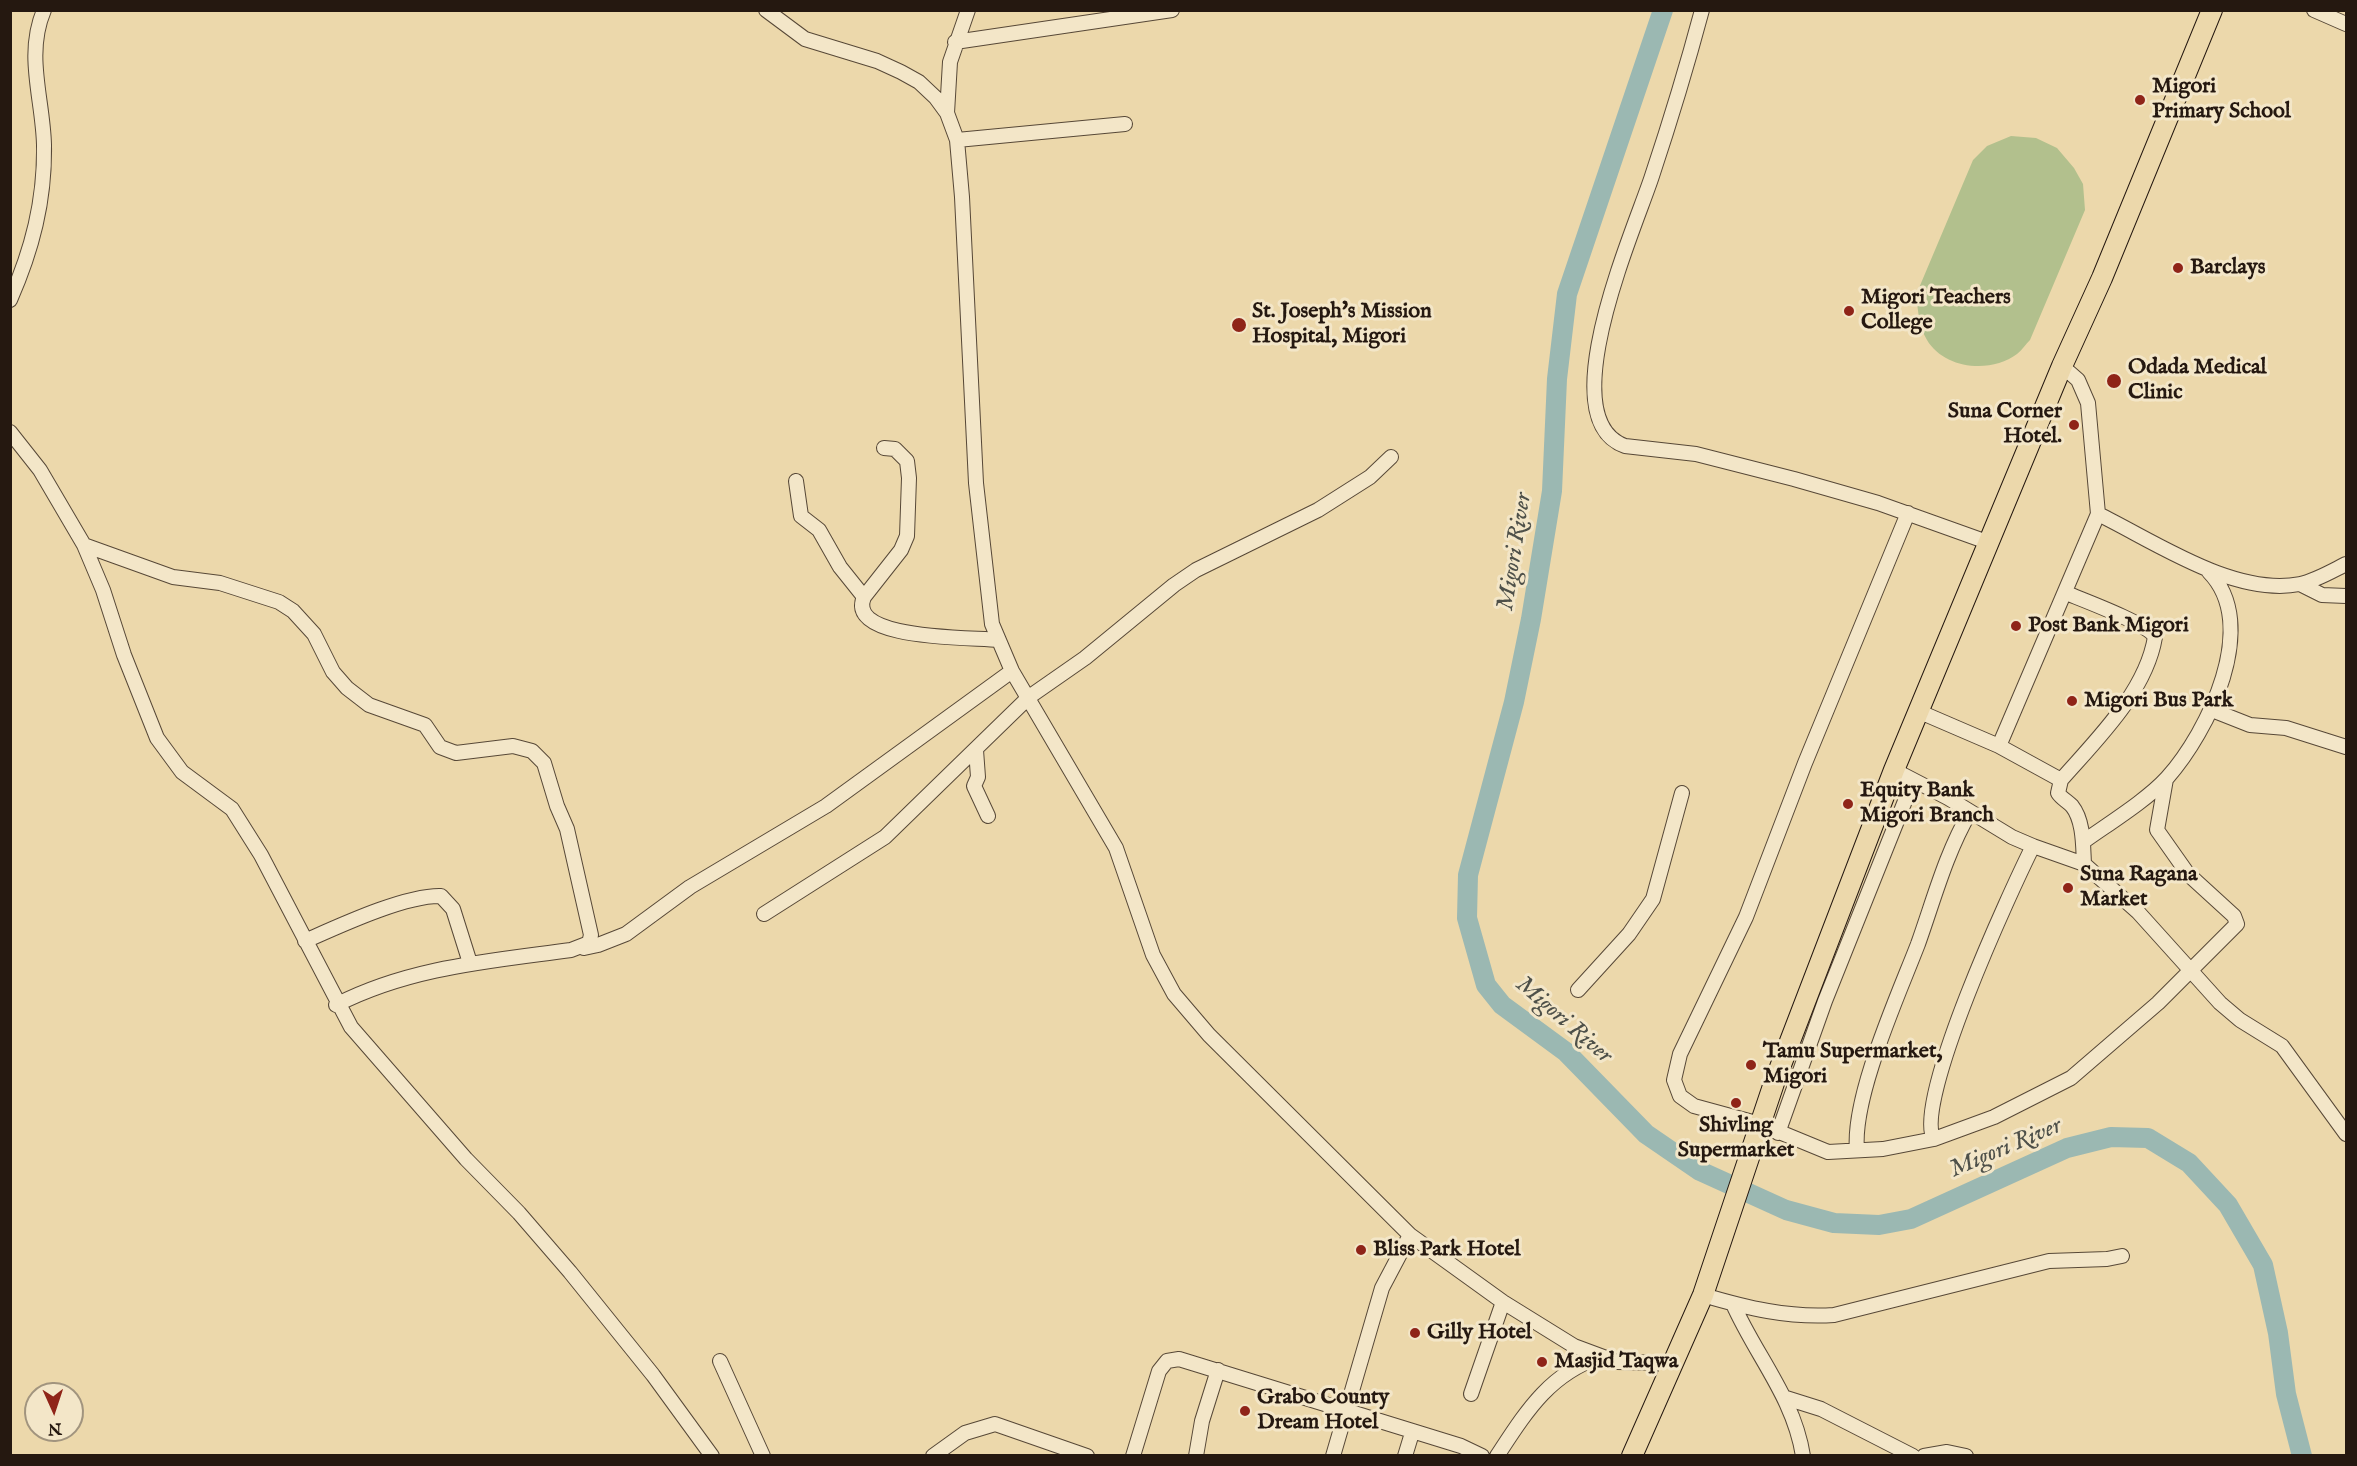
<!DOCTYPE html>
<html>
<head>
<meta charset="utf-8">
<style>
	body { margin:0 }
	#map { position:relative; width:2357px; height:1466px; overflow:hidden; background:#ecd8ab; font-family:"IM FELL English",serif }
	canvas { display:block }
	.frame { position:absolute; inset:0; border:12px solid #251810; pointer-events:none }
	.north { position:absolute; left:24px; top:1382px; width:60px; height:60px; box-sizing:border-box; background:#f3e6c8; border:2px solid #a1947e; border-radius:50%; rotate:177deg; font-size:16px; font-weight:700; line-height:24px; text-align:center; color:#251810 }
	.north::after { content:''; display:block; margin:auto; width:21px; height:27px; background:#8f2418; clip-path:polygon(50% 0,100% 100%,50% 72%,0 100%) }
</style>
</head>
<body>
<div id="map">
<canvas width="2357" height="1466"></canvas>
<div class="frame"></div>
<div class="north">N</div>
</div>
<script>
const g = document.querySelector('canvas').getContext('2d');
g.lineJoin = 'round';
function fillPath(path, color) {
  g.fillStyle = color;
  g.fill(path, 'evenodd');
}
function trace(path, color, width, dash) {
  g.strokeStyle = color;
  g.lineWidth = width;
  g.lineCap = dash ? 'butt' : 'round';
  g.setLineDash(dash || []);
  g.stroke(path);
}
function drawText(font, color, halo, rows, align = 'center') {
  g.font = font + ' "IM FELL English",serif';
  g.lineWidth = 6;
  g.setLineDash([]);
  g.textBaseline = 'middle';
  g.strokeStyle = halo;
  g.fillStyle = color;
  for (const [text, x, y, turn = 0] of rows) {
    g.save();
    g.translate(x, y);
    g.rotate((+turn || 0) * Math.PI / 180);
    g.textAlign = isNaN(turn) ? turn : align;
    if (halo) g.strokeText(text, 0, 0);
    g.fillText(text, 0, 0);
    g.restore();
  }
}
const green = new Path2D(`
	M2011 136 2036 138 2057 148 2074 168 2083 184 2085 210 2030 340C2026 344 2022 350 2017 354 1991 374 1944 369 1927 340 1919 327 1918 310 1916 295L1973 160 1987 146Z`);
const river = new Path2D(`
	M1663 10 1567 294 1557 379 1552 491 1531 619 1514 702 1468 875 1467 918 1486 985 1502 1005 1566 1052 1646 1134 1700 1171 1786 1210 1834 1223 1879 1225 1911 1219 2067 1148 2111 1137 2148 1138 2189 1163 2228 1205 2263 1265 2278 1333 2286 1394 2302 1456`);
const minor = new Path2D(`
	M766 10 805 39 877 61 901 72 919 82 936 98 947 113 957 140 962 197 976 483 992 624 1012 671 1116 848 1153 955 1174 994 1209 1035 1410 1235 1503 1302 1574 1346 1617 1362 1674 1363
	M1702 10C1687 66 1670 122 1652 176 1636 226 1549 419 1625 446L1696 454 1794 479 1878 503 1990 543
	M2314 10 2346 24
	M955 42 1172 10
	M947 113 950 62 968 10
	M957 140 1125 124
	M10 300C32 250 45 201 44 145 43 99 25 55 44 10
	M2062 366 2078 380 2088 403 2098 514C2154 541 2234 597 2300 584 2315 581 2332 571 2346 564
	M10 432 40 470 84 545 103 590 124 655 157 738 182 772 232 809 261 855 351 1027 466 1159 519 1213 570 1272 653 1375 712 1456
	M884 448 895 449 907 461 909 478 907 536 901 550 864 597C845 641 975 637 998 640
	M796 481 801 516 819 530 840 567 864 597
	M1908 513 1805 763 1746 917 1680 1054 1674 1080 1680 1096 1694 1106 1760 1124 1828 1152 1883 1149 1934 1139 1994 1117 2071 1078 2158 1003 2237 924 2234 916 2188 874 2157 830 2166 779
	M84 545 173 577 220 583 279 602 293 611 314 634 333 672 347 688 369 705 425 725 440 747 456 753 513 746 532 751 544 763 557 806 567 829 591 935 589 943 571 950C491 961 410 967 336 1005
	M2300 584 2322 595 2346 596
	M2212 710 2250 725 2286 728 2346 747
	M1920 712 1999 746 2061 780 2058 793C2061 798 2067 801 2072 806 2084 821 2083 847 2084 864L2138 912 2220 1003 2240 1020 2282 1046 2346 1134
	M1999 746 2098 514
	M976 750 978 777 974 786 988 816
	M1894 770 1948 798 2012 837 2033 846
	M2061 780C2096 740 2146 692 2155 637 2148 624 2083 600 2066 593
	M2083 842C2108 824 2147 800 2167 778 2208 732 2261 625 2209 572
	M764 914 885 837 1029 697 1085 658 1174 585 1196 570 1318 510 1370 477 1391 457
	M305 941C339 926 405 895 441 896L453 909 470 963
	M584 948 598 945 626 934 690 887 826 806 1012 671
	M1578 990 1629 934 1653 899 1682 793
	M1778 1133 1825 1001 1913 781
	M1934 1139C1912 1104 2012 888 2033 846L2084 864
	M1857 1150C1852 1097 1898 996 1918 944 1934 899 1946 853 1970 812
	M1703 1295C1747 1308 1788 1318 1834 1315L2049 1261 2107 1259 2122 1256
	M1733 1304C1756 1356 1794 1398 1803 1456
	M720 1361 763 1456
	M1471 1394 1503 1302
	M1786 1398 1821 1409 1913 1456
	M933 1456 965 1433 995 1424 1087 1456
	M1133 1456 1159 1371 1167 1361 1179 1359 1461 1446 1482 1456
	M1196 1456 1202 1421 1218 1370
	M1333 1456 1382 1288 1410 1235
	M1405 1456 1412 1433
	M1497 1456C1526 1412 1549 1374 1600 1357
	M1924 1456 1947 1452 1966 1456`);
const highway = new Path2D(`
	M1632 1456 1703 1295 1774 1083 1894 770 2062 366 2102 278 2212 10`);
const markers = [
	[2140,100,6,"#8f2418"],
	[2178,268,6,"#8f2418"],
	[1849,311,6,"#8f2418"],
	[1239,325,8,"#8f2418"],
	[2114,381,8,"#8f2418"],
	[2074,425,6,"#8f2418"],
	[2016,626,6,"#8f2418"],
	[2072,701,6,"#8f2418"],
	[1848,804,6,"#8f2418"],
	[2068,888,6,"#8f2418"],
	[1751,1065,6,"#8f2418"],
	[1736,1103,6,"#8f2418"],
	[1361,1250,6,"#8f2418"],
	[1415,1333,6,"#8f2418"],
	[1542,1362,6,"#8f2418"],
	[1245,1411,6,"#8f2418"]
];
const poiNames = [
	["Migori",2152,87],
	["Primary School",2152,112],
	["Barclays",2190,268],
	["Migori Teachers",1861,298],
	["College",1861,323],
	["St. Joseph's Mission",1252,312],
	["Hospital, Migori",1252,337],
	["Odada Medical",2128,368],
	["Clinic",2128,393],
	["Suna Corner",2062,412,"right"],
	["Hotel.",2062,437,"right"],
	["Post Bank Migori",2028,626],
	["Migori Bus Park",2084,701],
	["Equity Bank",1860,791],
	["Migori Branch",1860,816],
	["Suna Ragana",2080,875],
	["Market",2080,900],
	["Tamu Supermarket,",1763,1052],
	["Migori",1763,1077],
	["Shivling",1736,1126,"center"],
	["Supermarket",1736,1151,"center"],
	["Bliss Park Hotel",1373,1250],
	["Gilly Hotel",1427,1333],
	["Masjid Taqwa",1554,1362],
	["Grabo County",1257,1398],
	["Dream Hotel",1257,1423]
];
const waterNames = [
	["Migori River",1516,552,-81],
	["Migori River",1563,1021,41],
	["Migori River",2006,1149,-23]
];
fillPath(green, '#b2c08d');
trace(river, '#9bb8b2', 20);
trace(minor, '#574837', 16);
trace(highway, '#251810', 22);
trace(minor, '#f3e6c8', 14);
trace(highway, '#ecd8ab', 20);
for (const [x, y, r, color] of markers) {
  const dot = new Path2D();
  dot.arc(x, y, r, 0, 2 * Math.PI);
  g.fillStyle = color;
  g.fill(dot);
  trace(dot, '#f3e6c8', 2);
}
drawText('bold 22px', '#251810', '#f3e6c8', poiNames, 'left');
drawText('italic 24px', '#4e5049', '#f3e6c8', waterNames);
</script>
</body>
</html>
